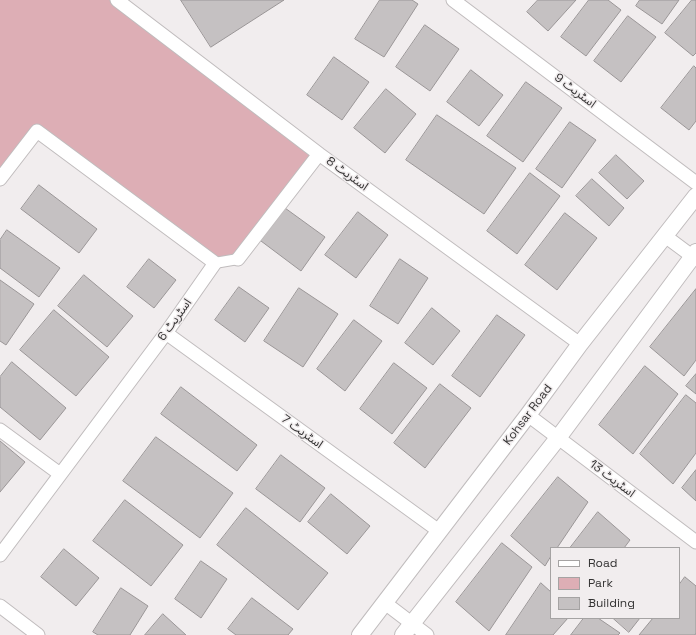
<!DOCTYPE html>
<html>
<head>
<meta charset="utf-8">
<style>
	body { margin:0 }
	#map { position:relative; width:696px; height:635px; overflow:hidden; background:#f1edee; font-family:"Space Grotesk",sans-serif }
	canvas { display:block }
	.legend { position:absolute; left:550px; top:547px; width:130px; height:72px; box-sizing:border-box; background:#f1edee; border:1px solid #a5a3a3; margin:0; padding:5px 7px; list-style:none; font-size:12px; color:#343333 }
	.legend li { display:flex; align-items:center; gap:8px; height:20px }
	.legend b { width:20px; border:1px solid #a5a3a3 }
</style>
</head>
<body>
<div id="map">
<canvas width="696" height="635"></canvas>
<ul class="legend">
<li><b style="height:5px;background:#fff"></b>Road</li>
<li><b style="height:11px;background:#ddaeb5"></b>Park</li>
<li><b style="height:11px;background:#c5c1c2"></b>Building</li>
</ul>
</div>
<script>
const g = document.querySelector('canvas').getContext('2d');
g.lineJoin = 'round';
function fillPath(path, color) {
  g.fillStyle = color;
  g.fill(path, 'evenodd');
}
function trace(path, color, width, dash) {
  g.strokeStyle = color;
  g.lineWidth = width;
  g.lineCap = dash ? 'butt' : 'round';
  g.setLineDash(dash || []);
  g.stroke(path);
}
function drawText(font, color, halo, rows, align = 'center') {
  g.font = font + ' "Space Grotesk","Noto Sans Arabic",sans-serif';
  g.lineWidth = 3;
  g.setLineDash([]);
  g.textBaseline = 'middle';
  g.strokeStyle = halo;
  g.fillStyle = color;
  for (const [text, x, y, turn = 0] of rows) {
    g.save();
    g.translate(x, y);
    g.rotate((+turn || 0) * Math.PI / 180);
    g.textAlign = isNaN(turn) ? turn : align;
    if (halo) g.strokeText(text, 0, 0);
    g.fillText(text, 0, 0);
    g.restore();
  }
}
const green = new Path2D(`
	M0 0H117L319 154 238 259 215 263 37 131 0 179Z`);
const building = new Path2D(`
	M181 0H284L211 47Z
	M380 0H412L418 4 384 57 355 39Z
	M538 0H576L548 31 527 12Z
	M589 0H608L621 10 586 56 561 37Z
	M640 0H679L662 24 636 6Z
	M692 0H696V53L693 56 665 33Z
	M628 16 656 37 621 82 594 61Z
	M425 25 459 49 430 91 396 67Z
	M334 57 369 82 342 120 307 95Z
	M694 66 696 68V121L689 130 661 108Z
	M471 70 503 95 479 126 447 102Z
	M526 82 562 108 523 162 487 136Z
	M386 89 416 114 385 153 354 128Z
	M437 115 516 168 484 214 406 160Z
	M570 122 596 140 562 188 536 169Z
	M616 155 644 181 627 199 599 173Z
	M530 173 560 196 517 254 487 231Z
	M592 179 624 208 609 226 576 196Z
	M39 185 97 229 79 253 21 209Z
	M285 208 325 237 301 271 261 241Z
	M358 212 388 235 356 278 325 255Z
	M565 213 597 238 557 290 525 265Z
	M7 230 60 268 39 297 0 268V240Z
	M149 259 176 280 154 308 127 287Z
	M400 259 428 278 398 324 370 306Z
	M84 275 133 316 107 347 58 306Z
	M0 280 34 304 6 345 0 341Z
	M239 287 269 308 245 342 215 320Z
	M299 288 338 314 303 367 264 341Z
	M696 289V360L684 376 650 347Z
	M432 308 460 331 433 365 405 343Z
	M54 310 109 357 76 396 20 350Z
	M497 315 525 335 480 397 452 376Z
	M354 320 382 341 345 391 317 369Z
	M12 362 66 408 40 440 0 407V377Z
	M394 363 427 388 392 434 360 409Z
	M645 366 678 394 633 454 599 425Z
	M696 374V394L686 386Z
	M440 384 471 408 425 468 394 443Z
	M181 387 257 445 237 471 161 414Z
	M686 395 696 403V453L673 484 640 454Z
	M156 437 233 493 200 538 123 481Z
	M0 441 25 462 0 492Z
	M281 455 325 488 300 522 256 489Z
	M696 470V501L682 488Z
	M558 477 588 502 557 548H551V556L545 566 511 536Z
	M331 494 370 526 347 554 308 522Z
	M125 500 183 545 151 586 93 541Z
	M246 508 328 573 298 610 217 545Z
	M598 512 630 540 624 548H570Z
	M502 543 532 567 489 631 456 602Z
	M64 549 99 578 76 606 41 577Z
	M201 561 227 579 201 618 175 599Z
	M685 577 696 586V633L695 635H639L653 618H679V585Z
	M541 583 551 592V618H568L553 635H506Z
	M121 588 148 606 130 635H98L93 632Z
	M252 598 293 629 288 635H236L228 629Z
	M163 614 186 635H145Z
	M584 618H598L620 633 618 635H571Z
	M613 618H640L629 632Z`);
const pedestrian = new Path2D(`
	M215 263 238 259`);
const minor = new Path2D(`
	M117 0 319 154 580 344
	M453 0 696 183
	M0 179 37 131 215 263 166 333 0 555
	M665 236 696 259
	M238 259 319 154
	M166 333 439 531
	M528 415 696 542
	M0 430 60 474
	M385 603 427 635
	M0 606 38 635`);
const tertiary = new Path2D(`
	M360 635 528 415 580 344 696 196
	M403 635 558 438 696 252`);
const streetNames = [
	["اسٹریٹ 9",575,91,37],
	["اسٹریٹ 8",347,174,36],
	["اسٹریٹ 6",175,320,-54],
	["Kohsar Road",528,415,-53],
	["اسٹریٹ 7",302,432,36],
	["اسٹریٹ 13",612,479,37]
];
fillPath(green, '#ddaeb5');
fillPath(building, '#c5c1c2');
trace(building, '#9a9697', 1);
trace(pedestrian, '#c0bcbd', 12);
trace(minor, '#c0bcbd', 15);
trace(tertiary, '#c0bcbd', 18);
trace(pedestrian, '#fff', 10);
trace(minor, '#fff', 13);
trace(tertiary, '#fff', 16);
drawText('12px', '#343333', '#f1edee', streetNames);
</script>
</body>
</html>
